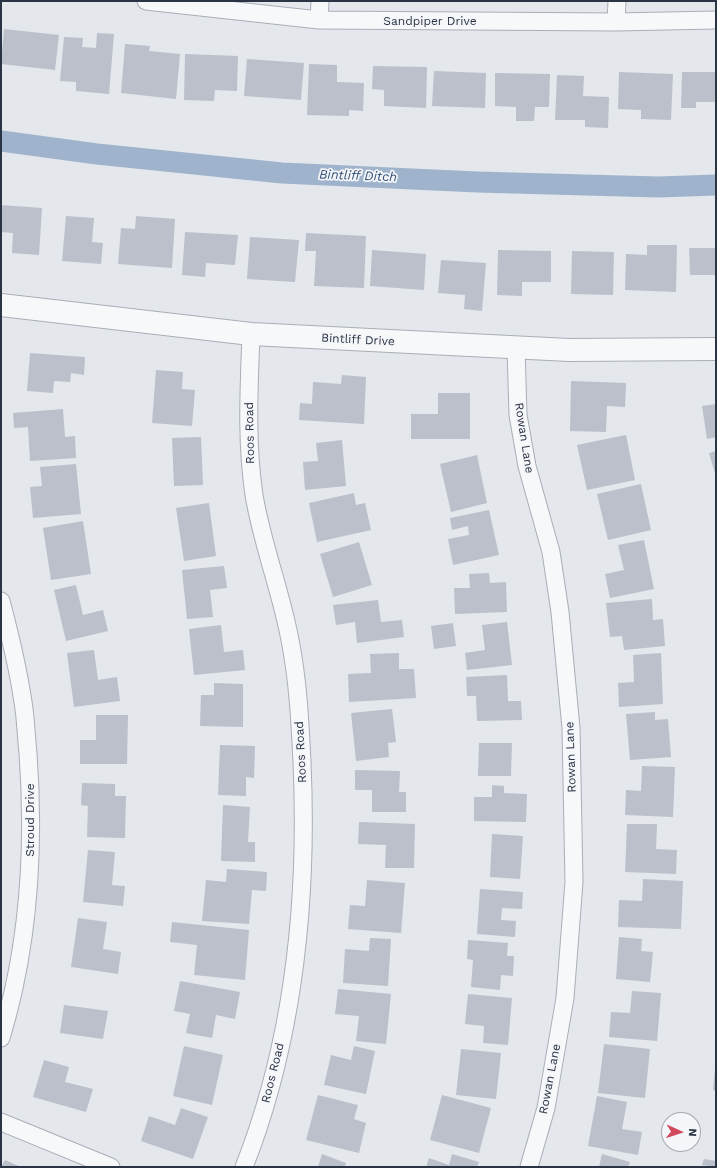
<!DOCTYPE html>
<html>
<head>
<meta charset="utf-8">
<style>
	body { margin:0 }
	#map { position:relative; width:717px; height:1168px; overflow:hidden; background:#e4e7ec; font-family:"Work Sans",sans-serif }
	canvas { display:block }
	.frame { position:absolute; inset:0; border:2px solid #2b3445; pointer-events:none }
	.north { position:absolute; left:661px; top:1112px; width:40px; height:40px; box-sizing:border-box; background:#f4f6f9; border:1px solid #a4a8b1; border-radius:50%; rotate:93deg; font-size:11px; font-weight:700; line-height:16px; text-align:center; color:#2b3445 }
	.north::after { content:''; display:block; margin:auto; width:14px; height:18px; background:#d1495b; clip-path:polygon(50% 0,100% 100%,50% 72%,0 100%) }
</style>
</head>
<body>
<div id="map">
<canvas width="717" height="1168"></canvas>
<div class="frame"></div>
<div class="north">N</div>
</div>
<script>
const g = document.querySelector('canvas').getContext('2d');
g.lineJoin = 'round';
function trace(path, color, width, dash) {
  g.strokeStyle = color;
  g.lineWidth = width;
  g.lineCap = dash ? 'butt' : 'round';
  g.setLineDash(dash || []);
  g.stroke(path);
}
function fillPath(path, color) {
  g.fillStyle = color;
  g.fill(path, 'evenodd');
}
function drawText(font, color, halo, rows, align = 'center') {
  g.font = font + ' "Work Sans",sans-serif';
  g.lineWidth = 3.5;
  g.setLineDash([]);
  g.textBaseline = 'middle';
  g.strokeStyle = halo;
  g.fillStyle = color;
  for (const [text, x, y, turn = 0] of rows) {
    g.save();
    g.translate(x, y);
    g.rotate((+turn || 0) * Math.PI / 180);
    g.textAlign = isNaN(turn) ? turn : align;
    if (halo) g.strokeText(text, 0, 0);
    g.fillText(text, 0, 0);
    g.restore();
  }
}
const canal = new Path2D(`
	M1 141 97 154 282 173 477 182 658 187 716 185`);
const building = new Path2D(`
	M4 29 59 35 55 70 1 64Z
	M97 33 114 34 109 94 76 91V82L60 81 64 37 83 38 82 47 96 48Z
	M125 44 150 46 149 51 180 54 176 99 121 93Z
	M185 54 238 56 237 91 215 90 214 101 184 100Z
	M247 59 304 63 301 100 244 96Z
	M309 64 337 65V82L364 83 363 111 349 110V116L307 115Z
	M373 66 427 67 426 108 384 106V90L372 89Z
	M434 71 486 73 485 108 432 106Z
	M619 72 673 74 671 120 641 119V110L618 109Z
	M682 72H716V102H696V108H681Z
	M495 73 550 74 549 107H535L534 121H516V107L495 106Z
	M557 75 584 76 583 96 609 97 608 128 585 127V120H555Z
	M1 205 42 208 39 255 12 253 13 233 1 232Z
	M66 216 94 218 92 242 103 243 101 264 62 261Z
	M136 216 175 219 172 268 118 264 121 228 135 229Z
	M185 232 238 235 235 265 206 263 205 277 182 275Z
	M306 233 366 236 364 288 314 286 316 251H305Z
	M250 237 299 240 295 282 247 279Z
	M647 245H677L676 292 625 290 626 254 647 255Z
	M689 248H716V275H690Z
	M372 250 426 254 424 290 370 286Z
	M498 250 551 251V282H522V296L497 295Z
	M572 251 614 252 613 295 571 294Z
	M441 260 486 263 482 311 464 309 465 295 438 293Z
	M30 353 85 357 84 375 71 373 70 382 54 381 53 393 27 391Z
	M156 370 183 372 182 389 195 390 192 426 152 423Z
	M342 375 366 377 364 424 299 420 300 403 312 404 313 382 341 384Z
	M571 381 626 383 625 407 607 406 606 432 570 431Z
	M438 393H470V439H411V414H438Z
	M716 404V437L707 439 702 406Z
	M63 409 65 437 75 436 76 458 30 461 28 427 14 428 13 413Z
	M626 435 635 480 587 490 577 445Z
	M201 437 203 485 174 486 172 438Z
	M342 440 346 486 305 490 303 462 318 461 316 443Z
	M716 451V477L709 453Z
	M477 455 487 503 451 512 440 464Z
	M76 464 81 514 33 518 30 487 42 486 40 467Z
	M641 484 651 530 608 540 597 494Z
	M354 493 356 505 365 503 371 530 317 542 309 503Z
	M209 503 216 556 184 561 176 508Z
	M489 510 499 555 453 565 448 539 469 535 468 526 452 530 450 518Z
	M83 521 91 574 51 580 43 528Z
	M644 540 654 589 610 598 605 574 624 570 618 545Z
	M359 542 372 585 333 597 320 554Z
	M224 566 227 588 210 590 213 617 187 619 182 570Z
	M489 573 490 583 506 582 507 612 455 614 454 588H470L469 574Z
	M76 585 83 615 103 610 108 631 66 641 54 590Z
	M652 599 653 620 663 619 665 646 624 650 622 636 610 637 606 603Z
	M378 600 381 622 402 620 404 637 357 643 355 622 336 625 333 605Z
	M507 622 512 665 467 670 465 653 485 650 482 625Z
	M453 623 456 646 434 649 431 626Z
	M221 625 224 652 243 650 245 670 194 675 189 629Z
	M94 650 98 680 117 677 120 701 74 707 67 653Z
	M399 653V669H414L416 698 349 702 348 674 371 673 370 654Z
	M661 653 663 704 619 707 618 683 634 682 633 655Z
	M507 675 508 701H521L522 720 477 721 476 696H467L466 677Z
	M214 683 243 684V727L200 726 201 695H214Z
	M392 709 396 742 388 743 389 757 356 761 351 713Z
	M655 712V720L668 719 671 757 630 760 626 714Z
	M96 715H128L127 764H80V740H96Z
	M479 743H512L511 776H478Z
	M220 745 255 746 254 778 246 777V796L218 795Z
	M642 766 675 767 673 817 625 815 626 790 641 791Z
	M355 770 400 771 399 792H406V812H372V790H355Z
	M82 783 115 784V796H126L125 838 87 837 88 806 81 805Z
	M492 785 504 786V793L527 794 526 822 474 821V797H492Z
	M223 805 250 807 248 842H255V862L221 861Z
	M359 822 415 824 414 868H385L386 845 358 844Z
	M627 824H657L656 849 677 850 676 874 625 872Z
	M492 834 523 836 520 879 490 877Z
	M88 850 115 852 112 885 125 886 123 906 83 902Z
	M227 869 267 872 266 891 252 890 249 924 202 921 206 880 226 882Z
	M643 879 683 881 681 929 618 927 619 900 642 901Z
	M367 880 405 883 401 933 348 929 350 905 365 906Z
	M480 889 523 892 522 909 502 908 501 920 516 921 515 937 477 934Z
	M78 918 107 922 103 949 121 952 118 974 71 967Z
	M172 922 249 930 245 980 194 975 197 945 170 942Z
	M619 937 642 939 641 951 653 952 650 982 616 979Z
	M370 938 391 939 388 986 343 983 345 949 369 951Z
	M468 940 508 943 507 956H514L513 976 501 975 500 990 471 987 473 960 467 959Z
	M180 981 240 992 235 1019 216 1015 212 1038 186 1033 190 1014 174 1011Z
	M338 989 391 994 386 1044 356 1041 359 1016 335 1014Z
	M632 991 661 993 657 1041 609 1037 611 1012 630 1013Z
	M468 994 512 998 508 1045 483 1043 484 1026 465 1024Z
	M64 1005 108 1011 103 1039 60 1033Z
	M604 1044 650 1049 645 1098 598 1093Z
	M184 1046 223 1055 212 1105 173 1096Z
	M354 1046 375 1051 366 1094 324 1085 331 1055 351 1060Z
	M461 1049 501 1053 496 1099 456 1095Z
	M44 1060 69 1067 65 1082 93 1089 86 1112 33 1097Z
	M715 1069H716V1091L713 1090Z
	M318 1095 358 1105 354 1119 366 1123 359 1153 306 1140Z
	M442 1095 491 1108 479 1153 430 1140Z
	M597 1096 627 1102 622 1129 642 1132 638 1155 588 1146Z
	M181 1108 208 1117 193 1159 141 1141 149 1116 175 1125Z
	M322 1154 346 1163 345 1167H318Z
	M452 1154 479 1162 477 1167H426L429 1158 449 1165Z
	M602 1154 630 1162 628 1167H599Z
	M704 1159 716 1161V1167L702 1165Z
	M5 1160 21 1167H1Z`);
const minor = new Path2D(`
	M146 1 319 20 616 22 716 20
	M319 20 320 1
	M616 22 617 1
	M516 348 518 415 527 466 551 552 560 612 571 728 574 882 565 998 546 1108 529 1167
	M1 601C10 635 18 668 23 702 26 719 26 736 28 753 35 850 29 946 1 1038
	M1 1122 111 1167
	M244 1167C294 1040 308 898 302 762 300 722 298 680 290 640 281 591 262 544 254 495 246 441 249 389 251 334`);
const tertiary = new Path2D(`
	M1 305 251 334 569 350 716 349`);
const streetNames = [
	["Sandpiper Drive",430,21],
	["Bintliff Drive",358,340,3],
	["Roos Road",250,433,-91],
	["Rowan Lane",524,438,81],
	["Roos Road",301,752,-93],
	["Rowan Lane",571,757,-92],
	["Stroud Drive",30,820,-90],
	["Roos Road",273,1073,-76],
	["Rowan Lane",550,1079,-79]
];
const waterNames = [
	["Bintliff Ditch",358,176,2]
];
trace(canal, '#9fb4cc', 21);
fillPath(building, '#bbc0ca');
trace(minor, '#a9aeb7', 19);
trace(tertiary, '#a9aeb7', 24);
trace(minor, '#f7f8fa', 17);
trace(tertiary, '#f7f8fa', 22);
drawText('12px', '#2b3445', '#f4f6f9', streetNames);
drawText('italic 13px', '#34527a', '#f4f6f9', waterNames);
</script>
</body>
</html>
